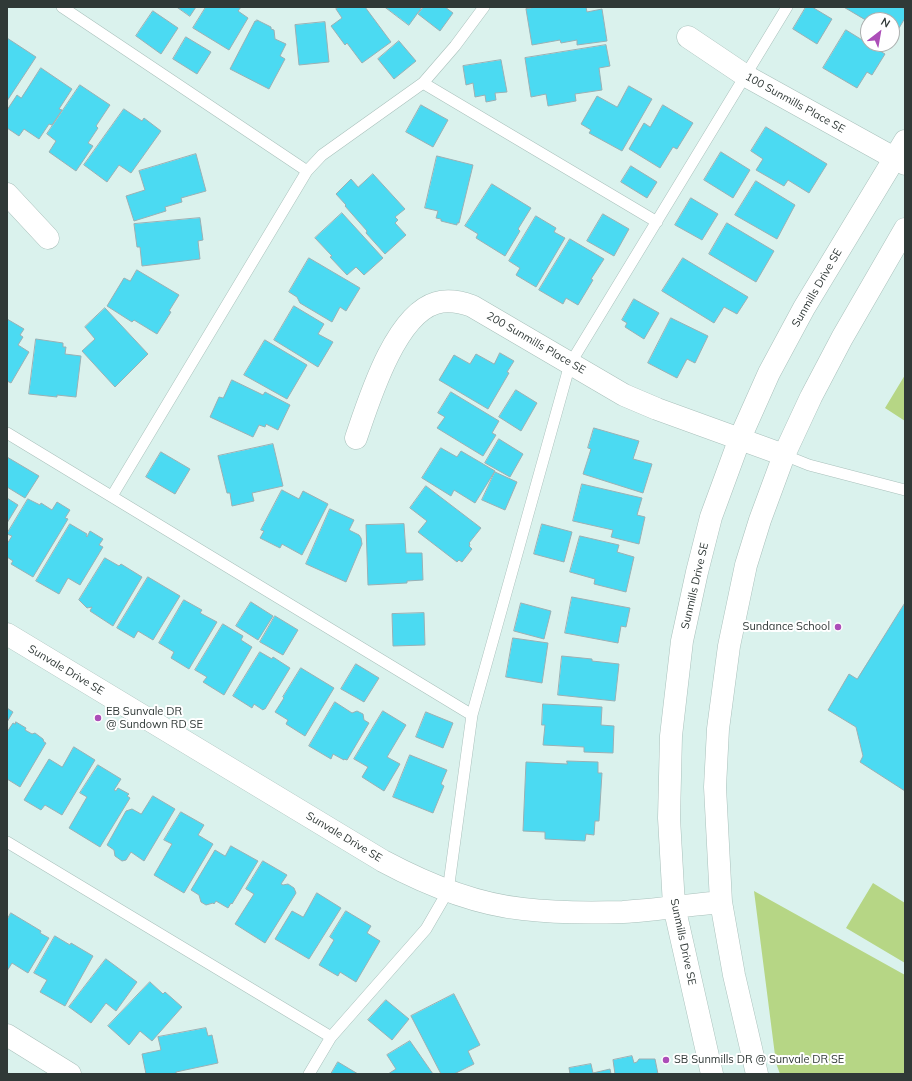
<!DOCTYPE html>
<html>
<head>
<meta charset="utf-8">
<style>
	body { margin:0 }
	#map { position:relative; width:912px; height:1081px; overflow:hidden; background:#daf2ed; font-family:Mulish,sans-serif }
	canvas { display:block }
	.frame { position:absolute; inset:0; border:8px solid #303937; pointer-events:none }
	.north { position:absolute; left:860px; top:12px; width:40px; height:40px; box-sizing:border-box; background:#fff; border:1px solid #acb0af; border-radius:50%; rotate:31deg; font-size:11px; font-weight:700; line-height:16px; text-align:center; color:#303937 }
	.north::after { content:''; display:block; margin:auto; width:14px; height:18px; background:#ac4eb8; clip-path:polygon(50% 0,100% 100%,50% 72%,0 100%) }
</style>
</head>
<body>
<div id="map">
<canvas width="912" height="1081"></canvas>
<div class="frame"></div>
<div class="north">N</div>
</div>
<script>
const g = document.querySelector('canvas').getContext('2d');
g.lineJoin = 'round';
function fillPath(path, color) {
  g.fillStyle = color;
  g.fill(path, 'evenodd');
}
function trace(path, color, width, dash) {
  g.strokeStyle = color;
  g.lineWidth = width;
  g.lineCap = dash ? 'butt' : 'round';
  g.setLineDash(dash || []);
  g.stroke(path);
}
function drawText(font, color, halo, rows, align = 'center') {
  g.font = font + ' Mulish,sans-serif';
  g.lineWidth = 4;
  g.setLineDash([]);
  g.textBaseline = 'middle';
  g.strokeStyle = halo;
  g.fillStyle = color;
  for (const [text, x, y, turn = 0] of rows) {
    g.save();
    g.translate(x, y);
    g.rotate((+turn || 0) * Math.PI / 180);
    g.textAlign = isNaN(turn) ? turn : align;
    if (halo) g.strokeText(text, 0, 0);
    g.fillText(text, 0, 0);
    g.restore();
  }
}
const green = new Path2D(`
	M905 375V421L885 408Z
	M873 883 905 903V963L846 928Z
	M754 891 905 975V1074H780L776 1063Z`);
const building = new Path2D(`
	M177 7H196L190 16Z
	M206 7H241L238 11 248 18 229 50 193 28Z
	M339 7H365L391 42 362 63 347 43 345 45 331 26 342 18 336 9Z
	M385 7H422L409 25Z
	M424 7H445L453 13 440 31 418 14Z
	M537 7H586L587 12 602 9 607 41 577 45V40L561 43 560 40 532 45 526 9Z
	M806 7H812L832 19 817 44 793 29Z
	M844 7H901L905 9V18L892 40V20H868V28L862 25 865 20Z
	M153 11 178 28 161 54 136 36Z
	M257 20 271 27V29L274 30 275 39 286 44 280 56 285 59 269 89 230 69 255 21H257Z
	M325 22 329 62 299 65 295 25Z
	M846 30 885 54 872 75 867 72 857 88 823 68Z
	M186 37 211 52 197 74 173 59Z
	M7 38 36 57 7 101Z
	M399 41 416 61 394 79 378 59Z
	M606 45 610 66 599 68 602 90 575 94 576 101 548 106 546 94 531 97 525 58Z
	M501 60 507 92 495 93 496 100 486 102 485 95 475 97 473 83 466 85 463 66Z
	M41 68 72 89 59 109 62 110 52 125 49 124 39 139 24 129 19 136 7 128V110L17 95 21 98Z
	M80 85 110 105 96 126 98 128 88 143 93 146 76 171 49 152 56 141 47 134Z
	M629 86 652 99 622 151 589 133 591 130 581 124 597 96 617 107Z
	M421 105 448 120 433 147 406 132Z
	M663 105 693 123 677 149 673 147 660 168 629 149 644 123 650 127Z
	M124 109 142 121 144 118 161 131 131 173 119 165 107 182 84 165Z
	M766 127 827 164 809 193 788 180 784 186 756 170 763 159 751 151Z
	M721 152 750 170 733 198 704 180Z
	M196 154 206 191 181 198 182 202 165 207 166 211 134 221 126 196 145 190 139 171Z
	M437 156 473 165 459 223H457V225L441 221V219L436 218 438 211 425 208Z
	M631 166 657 182 647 198 621 182Z
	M373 174 405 209 395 217 398 220 395 223 406 235 385 254 366 233 367 231 345 206 346 205 336 194 351 179 358 187Z
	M756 181 795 205 777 239 735 215Z
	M492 184 531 208 518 229 520 231 505 256 476 238 478 234 465 226Z
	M691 198 718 214 702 240 675 225Z
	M342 213 383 258 364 275 356 267 347 275 330 257 332 256 315 238Z
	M603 214 629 229 614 256 587 241Z
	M536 216 556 228 554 232 565 238 536 287 516 275 520 268 509 261Z
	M200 218 203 240 198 241 200 259 142 266 140 247H137L134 224Z
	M727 223 774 251 756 282 709 254Z
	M570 239 604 259 591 279 593 280 578 305 566 298 563 304 539 290Z
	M309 258 360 288 346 311 340 307 332 322 300 303 297 297 289 292Z
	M683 258 748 297 737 314 724 307 714 323 662 291Z
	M137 270 179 295 169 311 171 312 157 334 134 320 132 322 107 306 124 278 130 281Z
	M634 299 659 313 644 339 625 327 627 323 622 320Z
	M294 306 324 324 318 334 333 342 318 367 274 340Z
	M105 308 148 354 115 387 82 351 95 339 85 327Z
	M671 318 708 336 695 363 687 359 677 378 648 363Z
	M7 319 24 329 20 335 23 337 18 345 29 352 11 383 7 381Z
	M36 339 63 343V347H66L65 354 81 356 76 397 57 395V397L29 394Z
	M265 340 307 365 287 399 244 375Z
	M500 353 514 361 507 372 509 373 488 409 439 380 454 355 470 364 476 354 494 364Z
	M232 380 263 395 265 392 290 405 278 430 266 424 265 427 259 425 253 437 210 417 219 397 223 398Z
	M516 390 537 403 521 431 499 417Z
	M451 392 499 421 492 433 496 435 483 456 437 428 445 417 438 413Z
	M594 428 639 441 633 459 652 464 643 493 583 474 591 449 588 448Z
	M499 439 523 454 510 477 485 463Z
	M273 444 283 486 252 493 254 501 232 506 230 493H227L218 456Z
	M441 448 457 457 461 451 495 471 475 503 454 490 451 496 422 478Z
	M161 452 190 469 175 494 146 477Z
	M7 457 39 476 25 498 7 487Z
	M495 472 517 482 505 510 482 500Z
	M582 484 642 498 637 515 645 517 639 544 611 537 613 530 573 521Z
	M426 486 481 528 469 543 470 544 469 546 472 549 462 562 459 560 457 562 418 532 427 521 410 508Z
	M282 490 299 499 303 491 328 504 302 555 282 544 280 548 260 538 264 531 261 530Z
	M7 498 18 505 7 523Z
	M28 499 40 505 41 503 52 510 57 502 70 510 65 518 68 519 33 577 11 564 13 561 7 557V544L12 536 7 534Z
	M330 509 354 520 349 530 359 535 361 538 362 544 346 582 306 564Z
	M70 524 87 534 86 536 87 537 90 531 103 539 99 545 103 547 80 585 68 578 59 594 36 581Z
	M404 524 406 553H422L423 580 407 581V583L368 585 366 525Z
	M542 524 572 532 564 562 534 554Z
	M580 536 619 545 617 552 634 557 626 592 594 584 595 579 570 572Z
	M105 558 119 566 121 564 142 577 113 626 90 611 92 607 87 608 79 600Z
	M148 577 180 596 153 640 138 631 134 638 117 628Z
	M572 597 630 608 626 627 621 626 618 643 565 633Z
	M184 600 202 610 200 613 217 622 189 669 171 658 174 652 159 643Z
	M251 602 273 616 258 640 236 626Z
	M521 603 551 611 544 639 514 631Z
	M905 603V791L860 762 863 756 856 727 828 710 849 674 857 679Z
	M424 613 425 645 393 646 392 614Z
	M275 616 298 630 283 655 260 642Z
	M223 624 243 636 241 640 252 647 224 695 203 682 207 677 195 670Z
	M513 638 548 643 542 683 506 677Z
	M260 652 272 659 273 657 290 668 265 709H264L263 710 254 704 252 708 233 696Z
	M562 656 592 659V661L619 664 615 701 558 695Z
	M356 664 379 678 364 702 341 689Z
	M301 668 334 688 305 736 286 724 288 720 275 712 284 698 283 697Z
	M335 702 352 713 357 711 363 714 364 720 369 723 347 760 344 759V760L333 754 331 759 309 746Z
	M543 704 602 707 601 725 614 726 613 753 584 752V747L543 745 545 725H542Z
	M7 708 13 712 7 722Z
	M383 711 406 725 387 757 400 764 384 791 362 777 368 767 354 759Z
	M426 712 453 723 443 748 416 737Z
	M16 722 26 728 25 730 32 734 35 733 43 739 44 742 46 743 20 787 7 779V732L13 723 15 724Z
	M74 747 95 760 62 815 45 805 41 810 24 800 49 759 62 767Z
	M410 755 447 770 441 784 444 786 433 813 393 797Z
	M567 761 598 762V773H602L599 821H595L594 835 586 834 585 841 545 839V832L523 831 526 762 567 764Z
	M98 765 121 779 114 790 116 791 118 788 129 794 127 796 130 798 100 847 69 828 87 797 80 793Z
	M153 796 175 809 144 861 131 852 126 860 122 861 115 856 114 850 107 845 126 811 132 809 141 814Z
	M181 812 204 825 198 835 213 844 184 893 154 875 172 844 164 840Z
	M231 846 258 861 232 904 231 903 228 908 216 901 214 904 213 903 206 905 201 902 199 895 191 890 215 850 225 856Z
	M263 861 287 875 281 884 283 885 288 884 294 888 296 893 265 943 235 924 254 894 246 889Z
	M317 893 341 908 309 959 275 939 292 911 303 917Z
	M346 911 371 926 367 933 380 941 356 982 340 972 338 976 319 965 334 940 330 937Z
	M11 913 41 931 40 933 49 938 28 973 12 963 7 971V920Z
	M55 936 70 945 71 943 93 956 65 1006 40 992 47 980 34 973Z
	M106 959 137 982 116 1011 106 1003 91 1023 69 1007Z
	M150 982 163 994 165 992 182 1007 152 1041 140 1031 129 1045 108 1026Z
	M454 994 480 1045 468 1051 474 1064 454 1074H441L411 1016Z
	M386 1000 409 1019 392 1040 368 1020Z
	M206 1028 208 1036 212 1035 218 1063 176 1072V1074H146L142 1054 161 1050 158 1037Z
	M410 1041 417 1051 433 1074H388L396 1069 387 1055Z
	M632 1056 634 1063 637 1062 639 1059H655L658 1074H615L613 1060Z
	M338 1062 358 1074H331Z
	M591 1064 593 1073 610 1069 611 1074H570L569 1068Z`);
const service = new Path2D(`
	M62 7 307 171
	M423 83 657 222
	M7 433 472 715
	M784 455 809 465 905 490
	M112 496 307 171 322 155 423 83 455 46 484 7
	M7 842 331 1037
	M309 1074 331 1037 426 929 448 891 472 715 570 364 787 7`);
const minor = new Path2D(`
	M688 37 746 76 905 164
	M7 194 48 238
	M356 438C369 400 395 315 436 303 449 299 461 302 472 306L624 395 657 409 784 455
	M7 1035 70 1074`);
const tertiary = new Path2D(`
	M7 634 383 861C426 884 474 904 523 909 556 913 590 913 623 912 656 910 688 905 721 902
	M712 1074 674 906 669 818 671 736 682 641 697 572 711 517 740 438 769 373 804 308 905 141
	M757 1074 734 975 721 902 715 787 718 729 729 646 746 565 760 520 784 455 811 397 842 338 905 229`);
const markers = [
	[838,627,4,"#ac4eb8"],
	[98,718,4,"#ac4eb8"],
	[666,1060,4,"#ac4eb8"]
];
const streetNames = [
	["100 Sunmills Place SE",795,103,29],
	["Sunmills Drive SE",817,288,-60],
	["200 Sunmills Place SE",536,343,30],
	["Sunmills Drive SE",695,586,-77],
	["Sunvale Drive SE",66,670,31],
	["Sunvale Drive SE",344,837,31],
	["Sunmills Drive SE",683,942,78]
];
const poiNames = [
	["Sundance School",830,627,"right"],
	["EB Sunvale DR",106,712],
	["@ Sundown RD SE",106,725],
	["SB Sunmills DR @ Sunvale DR SE",674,1060]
];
fillPath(green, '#b6d685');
fillPath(building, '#4bdaf2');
trace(building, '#9ab0b4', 1);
trace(service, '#a9c0bb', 12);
trace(minor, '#a9c0bb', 23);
trace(tertiary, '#a9c0bb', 23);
trace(service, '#fff', 11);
trace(minor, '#fff', 22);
trace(tertiary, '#fff', 22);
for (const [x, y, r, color] of markers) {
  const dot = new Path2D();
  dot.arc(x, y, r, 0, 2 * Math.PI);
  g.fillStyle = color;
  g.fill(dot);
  trace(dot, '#fff', 1.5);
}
drawText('11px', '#303937', '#fff', streetNames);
drawText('11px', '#303937', '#fff', poiNames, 'left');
</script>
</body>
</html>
